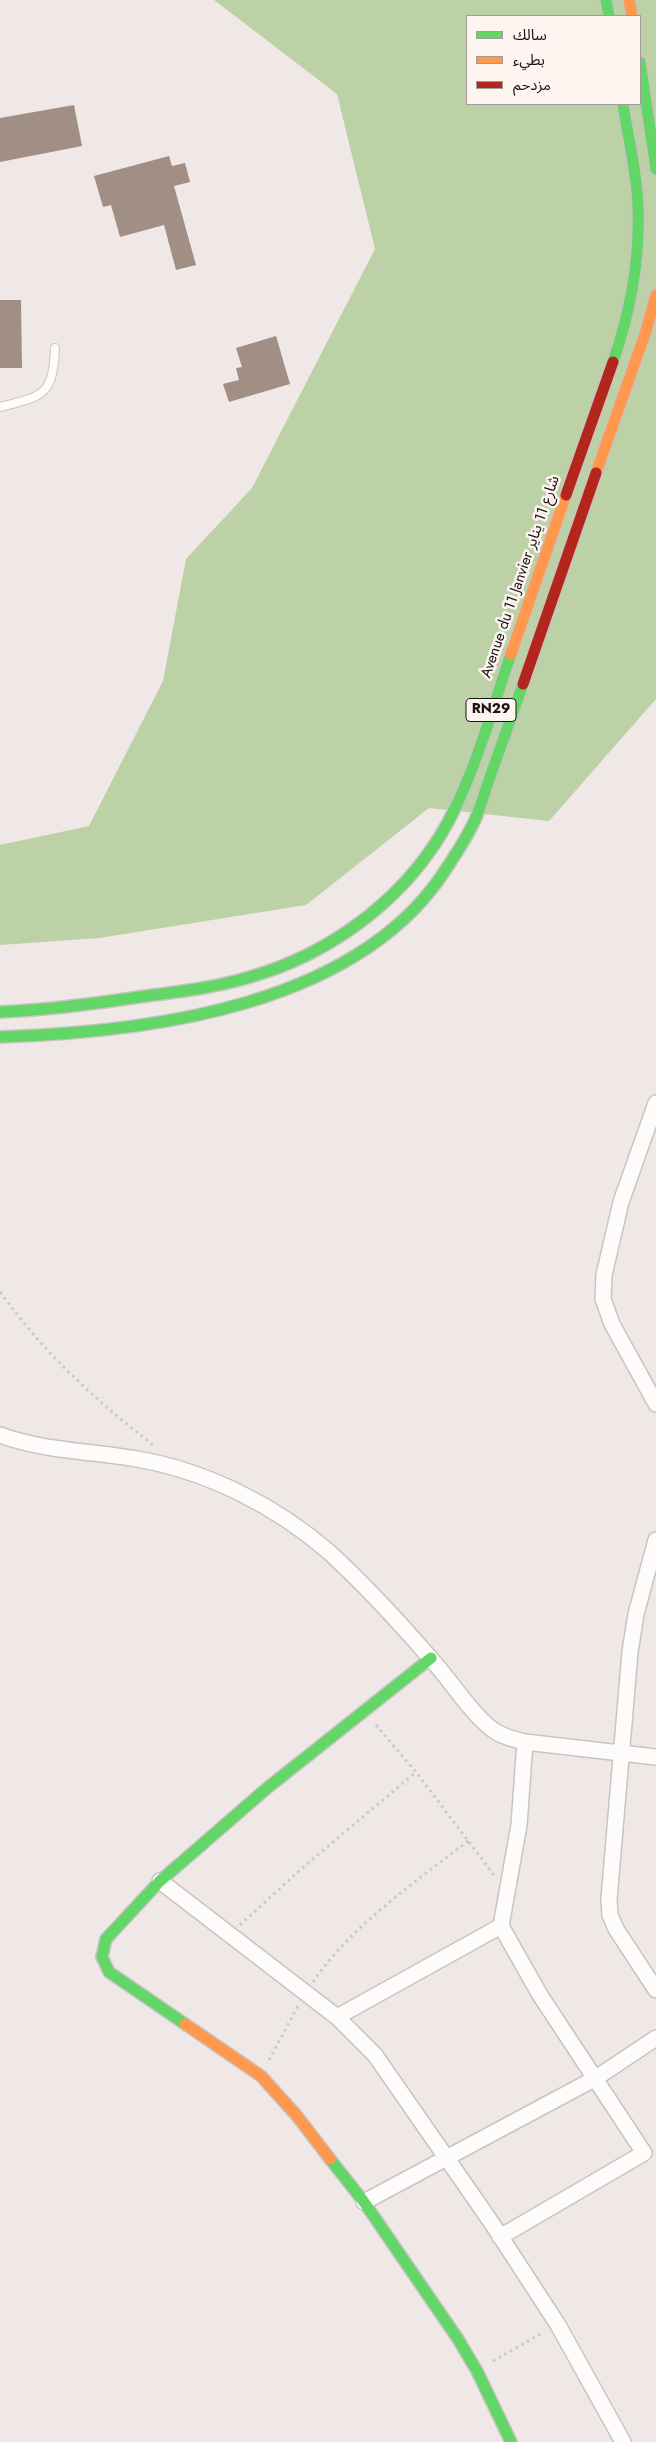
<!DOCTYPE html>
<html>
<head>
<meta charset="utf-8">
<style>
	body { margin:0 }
	#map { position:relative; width:656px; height:2442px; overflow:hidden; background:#efe8e6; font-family:Jost,"Noto Sans Arabic",sans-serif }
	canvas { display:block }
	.legend { position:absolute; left:466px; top:15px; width:175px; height:90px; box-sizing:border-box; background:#fef5f1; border:1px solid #a29b99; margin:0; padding:6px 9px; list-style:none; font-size:15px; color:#191514 }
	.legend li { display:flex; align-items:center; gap:10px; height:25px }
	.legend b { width:25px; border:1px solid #a29b99 }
</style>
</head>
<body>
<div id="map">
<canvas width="656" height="2442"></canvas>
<ul class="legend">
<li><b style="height:6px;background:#63d668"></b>سالك</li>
<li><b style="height:6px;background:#ff974d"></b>بطيء</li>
<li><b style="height:6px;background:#b3261e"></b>مزدحم</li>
</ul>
</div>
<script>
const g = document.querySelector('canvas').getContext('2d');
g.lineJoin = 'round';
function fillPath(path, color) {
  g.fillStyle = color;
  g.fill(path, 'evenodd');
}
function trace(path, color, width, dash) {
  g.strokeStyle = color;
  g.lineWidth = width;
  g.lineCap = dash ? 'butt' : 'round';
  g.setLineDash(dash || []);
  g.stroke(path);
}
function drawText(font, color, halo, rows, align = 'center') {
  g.font = font + ' Jost,"Noto Sans Arabic",sans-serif';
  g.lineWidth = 5;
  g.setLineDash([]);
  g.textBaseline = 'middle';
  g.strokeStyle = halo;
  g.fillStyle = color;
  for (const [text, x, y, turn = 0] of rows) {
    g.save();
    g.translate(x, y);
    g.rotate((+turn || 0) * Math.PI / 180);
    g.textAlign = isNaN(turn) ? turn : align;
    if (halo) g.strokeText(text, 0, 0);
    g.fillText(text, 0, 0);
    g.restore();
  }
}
const forest = new Path2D(`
	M214 0H656V699L549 821 429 808 306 905 99 938 0 945V845L89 826 163 681 186 559 252 488 375 249 337 94ZM467 16H640V104H467Z`);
const building = new Path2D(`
	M74 105 82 146 0 162V118Z
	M169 156 172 166 185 163 190 182 174 186 196 265 176 270 164 225 120 237 111 205 103 207 94 176Z
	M0 300H21L22 368H0Z
	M276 336 290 384 229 402 223 384 239 380 236 368 242 367 236 348Z`);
const path = new Path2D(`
	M0 1292C46 1355 92 1397 153 1445
	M376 1725 416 1772 494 1875
	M240 1925 300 1870 416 1772
	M313 1982C352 1925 414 1883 468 1841
	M269 2060 298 2006
	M493 2361 544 2332`);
const lane = new Path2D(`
	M0 407C43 396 53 396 55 348`);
const street = new Path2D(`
	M656 1103 621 1202 604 1275 603 1299 612 1324 656 1404
	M0 1435C44 1451 92 1451 137 1459 207 1471 276 1506 329 1552 365 1585 399 1622 431 1659 452 1682 469 1711 493 1730 503 1737 513 1739 525 1742L656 1757
	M656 1540 636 1614 630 1652 609 1899 610 1915 616 1929 656 1990
	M160 1881 337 2017 375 2055 491 2222 558 2325 623 2442
	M337 2017 501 1926
	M364 2202 596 2078 656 2038
	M500 2237 644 2153 540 1995 501 1926 519 1825 525 1742`);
const fast = new Path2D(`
	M606 0 609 16
	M640 62 656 169
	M613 362C630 313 640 260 638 207 637 172 628 138 623 104
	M0 1012C47 1010 93 1004 139 997 176 992 214 988 250 977 327 955 398 904 440 836 472 784 491 712 511 654
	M0 1037C151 1032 361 1006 448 866 458 851 468 835 475 820 481 806 485 791 490 777 501 746 512 715 523 684
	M185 2024 109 1972 102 1957 106 1939 160 1881 266 1789 431 1658
	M330 2159 364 2202 458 2339 477 2371 511 2442`);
const slow = new Path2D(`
	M629 0 632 16
	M596 473 645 334 656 295
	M511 654 566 495
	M185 2024 261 2076 297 2116 330 2159`);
const jam = new Path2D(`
	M566 495 613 362
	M523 684 596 473`);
const shields = [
	[491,710,50]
];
const shieldNames = [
	["RN29",491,710]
];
const streetNames = [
	["Avenue du 11 Janvier شارع 11 يناير",521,577,-71]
];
fillPath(forest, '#bcd1a5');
fillPath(building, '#a18f86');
trace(lane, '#c9c4c2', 10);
trace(street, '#c9c4c2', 18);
trace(fast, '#c9c4c2', 14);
trace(slow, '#c9c4c2', 14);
trace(jam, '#c9c4c2', 14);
trace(path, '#cbc9c8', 3, [2.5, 4]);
trace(lane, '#fdfcfb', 8);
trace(street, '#fdfcfb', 15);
trace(fast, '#63d668', 11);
trace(slow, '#ff974d', 11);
trace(jam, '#b3261e', 11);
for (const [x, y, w] of shields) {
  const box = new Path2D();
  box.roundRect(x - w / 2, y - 11.5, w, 23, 4);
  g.fillStyle = '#fef5f1';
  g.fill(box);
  trace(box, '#191514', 1);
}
drawText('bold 14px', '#191514', null, shieldNames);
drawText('15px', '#191514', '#fef5f1', streetNames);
</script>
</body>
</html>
